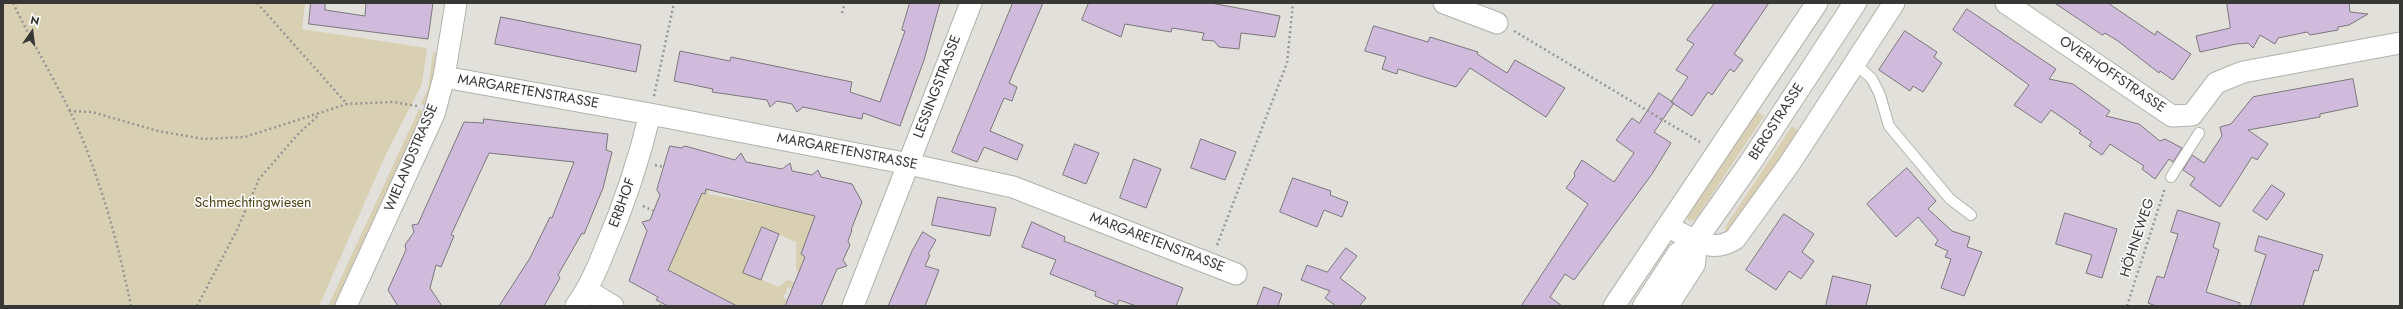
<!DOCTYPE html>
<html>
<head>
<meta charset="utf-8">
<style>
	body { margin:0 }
	#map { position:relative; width:2403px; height:309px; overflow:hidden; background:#e1e0db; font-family:Jost,sans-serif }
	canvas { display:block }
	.frame { position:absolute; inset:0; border:4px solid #373735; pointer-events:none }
	.north { position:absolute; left:12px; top:12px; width:40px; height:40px; -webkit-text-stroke:3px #fff; paint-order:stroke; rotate:14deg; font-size:11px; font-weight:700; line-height:16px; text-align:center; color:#373735 }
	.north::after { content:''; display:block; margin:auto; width:14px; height:18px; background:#373735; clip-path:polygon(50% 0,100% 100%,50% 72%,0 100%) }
</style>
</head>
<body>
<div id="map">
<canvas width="2403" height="309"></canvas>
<div class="frame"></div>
<div class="north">N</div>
</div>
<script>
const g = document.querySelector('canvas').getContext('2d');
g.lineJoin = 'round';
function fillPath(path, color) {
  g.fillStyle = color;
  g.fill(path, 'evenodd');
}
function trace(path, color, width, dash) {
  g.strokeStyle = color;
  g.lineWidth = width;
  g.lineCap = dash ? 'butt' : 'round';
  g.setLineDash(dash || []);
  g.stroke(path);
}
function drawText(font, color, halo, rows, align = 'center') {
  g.font = font + ' Jost,sans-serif';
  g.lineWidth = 3;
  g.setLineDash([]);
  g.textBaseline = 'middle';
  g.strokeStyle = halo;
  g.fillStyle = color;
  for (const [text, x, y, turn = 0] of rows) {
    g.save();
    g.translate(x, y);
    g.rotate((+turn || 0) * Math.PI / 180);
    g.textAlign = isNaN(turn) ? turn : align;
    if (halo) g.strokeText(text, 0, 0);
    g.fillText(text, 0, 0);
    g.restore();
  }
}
const green = new Path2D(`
	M3 3H305L302 29 427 48 422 84 387 152 319 306H3Z
	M433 52 436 53 432 93 426 107 421 103 428 88Z
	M419 109 424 112 335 306H328Z
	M1757 111 1764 116 1695 220 1688 221 1687 213Z
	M1792 126 1800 132 1725 236V227Z
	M693 184 709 188 708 194 794 210 804 213 824 210 801 254 805 256 800 273 796 270V242L762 227 743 272 779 287 787 280 796 282 792 289 788 287 783 298 788 300 785 306H737L668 270 696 206Z`);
const building = new Path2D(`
	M311 3H325V10L365 16 366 3H433L428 39 309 24Z
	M910 3H940L924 60 900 126 863 113 862 119 803 107 797 112 792 104 777 101 770 107 767 100 712 92 713 89 674 81 680 51 730 61 731 57 852 82 850 92 880 102 905 31 902 30Z
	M1013 3H1043L1009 83 1017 87 1012 101 1004 98 990 131 1023 145 1017 160 984 147 977 162 952 152Z
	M1089 3H1211L1280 16 1275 37 1241 33 1239 49 1219 47 1214 41 1202 40 1204 33 1172 28 1171 32 1125 24 1121 37 1082 20Z
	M1715 3H1769L1734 54 1743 60 1734 72 1730 69 1712 95 1708 92 1692 116 1671 102 1688 77 1676 70 1694 44 1687 40Z
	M2055 3H2108L2155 35 2157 31 2191 54 2173 80 2160 71 2159 73 2118 41 2105 33 2103 35Z
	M2227 3H2349L2350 12 2368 14 2349 25 2338 27V30L2310 35 2307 32 2278 38 2275 44 2260 35 2253 48 2248 43 2236 44 2200 52 2196 36 2230 28Z
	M1967 9 2056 69 2049 79 2073 84 2110 111 2106 116 2139 124 2160 141 2165 139 2182 148 2173 162 2169 159 2155 179 2142 169 2144 166 2110 144 2102 155 2089 146 2092 142 2079 133 2081 131 2051 110 2041 123 2014 105 2029 85 1953 30Z
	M501 17 641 45 636 72 495 44Z
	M1374 26 1428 42 1430 37 1478 52 1477 54 1507 73 1515 60 1565 88 1546 117 1470 68 1456 87 1398 69 1397 74 1382 69 1386 57 1365 51Z
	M1905 31 1937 52 1934 57 1942 63 1923 92 1913 86 1910 91 1879 70Z
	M2353 79 2358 106 2320 114V117L2248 130 2268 144 2257 160 2252 157 2220 207 2190 185 2195 178 2183 170 2192 155 2204 163 2222 136 2220 127 2231 124 2253 97Z
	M1659 93 1674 103 1654 132 1671 143 1652 174 1574 280 1565 274 1550 297 1562 306H1521L1588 204 1566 188 1575 176 1574 173 1582 160 1614 182 1634 153 1616 140 1632 118 1639 123Z
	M484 119 608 134 606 150 612 152 603 188 584 234 582 233 558 275 560 278 544 306H499L530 258 550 217 552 218 574 162 489 153 451 235 454 236 441 267 436 265 430 288 442 306H398L388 290 406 250 405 245 414 232 412 225 418 224 464 122 483 123Z
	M1201 139 1236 152 1225 180 1191 168Z
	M1075 144 1099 153 1086 184 1063 175Z
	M670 146 681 148 685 146 735 160 741 153 746 162 782 169 790 163 792 171 812 175 818 170 821 177 852 184 862 202 851 230H852L848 241 850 245 843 260 847 266 837 269 821 306H785L805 257 801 254 815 216 706 189 705 194 702 193 668 270 737 306H668L656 300 658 297 629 281 647 231 642 222 650 220 660 195 657 190Z
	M1134 159 1161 169 1146 208 1120 198Z
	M1907 168 1936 201 1928 209 1952 231 1970 237 1967 247 1982 252 1964 296 1941 288 1951 259 1945 257 1948 251 1935 245 1938 240 1918 217 1896 237 1867 204Z
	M1293 178 1331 191 1330 195 1348 202 1342 217 1324 210 1317 227 1280 212Z
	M2272 185 2285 194 2267 220 2253 211Z
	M938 197 996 208 990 236 932 225Z
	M2178 210 2220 223 2213 247 2219 250 2206 292 2240 303V306H2156L2148 303 2157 276 2164 278 2178 234 2171 232Z
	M2065 213 2117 229 2102 278 2086 273 2092 255 2056 244Z
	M1784 214 1814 234 1802 252 1814 261 1801 279 1789 271 1776 290 1746 270Z
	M1032 222 1065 237 1064 241 1183 288 1176 306H1136L1119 300 1117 305 1095 296 1096 292 1050 274 1056 260 1022 247Z
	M762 227 779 234 761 280 743 273Z
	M923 232 936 240 928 254 930 255 925 266 939 270 925 306H888L912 251Z
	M2259 236 2323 255 2318 271 2314 270 2303 306H2250L2266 255 2255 251Z
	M1346 248 1357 256 1340 278 1366 298 1359 306H1336L1325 298 1330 291 1301 280 1307 265 1327 272Z
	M1833 276 1871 285 1866 306H1826Z
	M1264 287 1282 294 1278 306H1257Z`);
const path = new Path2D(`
	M13 3C34 47 61 89 80 133 103 189 119 247 131 306
	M257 3 347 104
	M842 13 845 3
	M1514 31 1700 142
	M654 96 674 3
	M69 111 92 112 158 131 204 139 245 137 347 104 393 102 417 106
	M655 165 664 167
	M643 206 654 211
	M1217 245 1287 63 1293 3
	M197 306 236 232 259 179 299 133 319 115
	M660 306 662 303
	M2127 306 2165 188`);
const lane = new Path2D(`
	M1855 63 1872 79 1880 95 1889 126 1950 199 1971 215
	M2171 177 2199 133`);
const street = new Path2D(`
	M1444 3 1497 23
	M2006 3 2172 116 2192 115 2216 83 2243 72 2400 43
	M444 77 650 114 909 164 1013 187 1236 274
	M1668 227C1693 238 1710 255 1735 239L1790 163 1894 3
	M588 291 613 306
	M346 306 434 114 444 77 456 3
	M576 306C589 288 597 270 605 249 624 205 639 160 650 114
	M853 306 971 3
	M1614 306 1817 3`);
const secondary = new Path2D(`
	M1644 306 1678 254 1696 240 1750 163 1855 3
	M1667 306 1694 264 1696 240`);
const streetNames = [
	["OVERHOFFSTRASSE",2112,75,34],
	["LESSINGSTRASSE",938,87,-69],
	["MARGARETENSTRASSE",528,92,10],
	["BERGSTRASSE",1777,122,-57],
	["MARGARETENSTRASSE",847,152,11],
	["WIELANDSTRASSE",412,158,-67],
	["ERBHOF",623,203,-70],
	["HÖHNEWEG",2138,238,-72],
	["MARGARETENSTRASSE",1157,243,21]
];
const parkNames = [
	["Schmechtingwiesen",253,204]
];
fillPath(green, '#d9d0b3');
fillPath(building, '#d1bbdd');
trace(building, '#7a777b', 1);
trace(lane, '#b2b1ac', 12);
trace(street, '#b2b1ac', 23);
trace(secondary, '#b2b1ac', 24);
trace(path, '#979693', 2.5, [2, 3]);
trace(lane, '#fff', 10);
trace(street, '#fff', 21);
trace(secondary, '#fff', 22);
drawText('14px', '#373735', '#fff', streetNames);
drawText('14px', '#4d4012', '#fff', parkNames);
</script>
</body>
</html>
